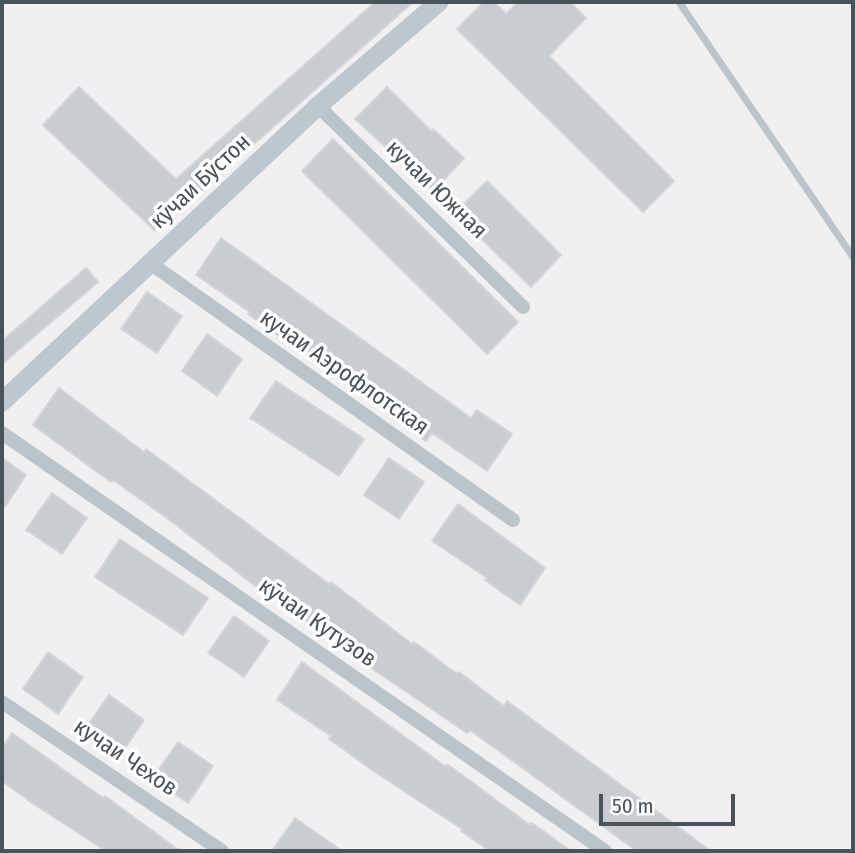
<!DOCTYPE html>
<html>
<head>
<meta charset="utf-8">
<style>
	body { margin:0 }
	#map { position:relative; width:855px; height:853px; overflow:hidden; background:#f1efef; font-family:"Fira Sans Condensed",sans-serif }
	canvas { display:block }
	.frame { position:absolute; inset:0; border:4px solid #48535a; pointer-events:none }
	.scale { position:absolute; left:599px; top:794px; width:136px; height:32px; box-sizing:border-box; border:4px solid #48535a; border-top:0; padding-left:9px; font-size:21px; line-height:24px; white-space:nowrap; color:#48535a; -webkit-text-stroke:5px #fff; paint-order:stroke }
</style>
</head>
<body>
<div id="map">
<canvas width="855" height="853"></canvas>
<div class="frame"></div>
<div class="scale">50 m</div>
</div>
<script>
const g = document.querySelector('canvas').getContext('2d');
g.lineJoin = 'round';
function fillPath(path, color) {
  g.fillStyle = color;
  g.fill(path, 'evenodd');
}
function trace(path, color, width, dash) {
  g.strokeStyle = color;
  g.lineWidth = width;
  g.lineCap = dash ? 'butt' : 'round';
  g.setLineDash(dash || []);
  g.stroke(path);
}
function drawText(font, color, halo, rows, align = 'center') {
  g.font = font + ' "Fira Sans Condensed",sans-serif';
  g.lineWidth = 7;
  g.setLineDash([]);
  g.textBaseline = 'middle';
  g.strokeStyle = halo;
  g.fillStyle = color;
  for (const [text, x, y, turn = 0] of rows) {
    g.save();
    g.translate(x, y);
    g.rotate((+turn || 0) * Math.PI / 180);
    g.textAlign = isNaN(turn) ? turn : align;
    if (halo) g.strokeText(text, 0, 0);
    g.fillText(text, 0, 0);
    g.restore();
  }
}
const building = new Path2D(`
	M375 2H413L198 194 193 189 154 230 43 125 79 87 176 179Z
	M484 2H494L506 14 518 2H570L586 18 549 56 674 181 643 212 457 29Z
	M387 87 431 131 433 129 464 158 434 191 355 119Z
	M333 139 518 322 487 354 302 171Z
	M487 181 561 255 531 287 455 213Z
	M221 238 471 418 477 410 512 434 487 471 432 433 426 441 391 417 393 415 294 347 248 314 250 312 196 275Z
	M86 268 98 282 2 364V341Z
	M147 292 182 316 157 353 121 329Z
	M207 334 242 359 217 396 182 371Z
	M276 381 364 439 339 476 250 418Z
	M59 388 144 452 146 449 329 584 331 582 412 644 414 642 457 674 459 672 504 706 507 701 711 851H637L470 730 467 733 343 649 344 647 258 588 167 518 113 480 111 482 33 425Z
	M2 458 26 475 2 511Z
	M389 458 424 482 399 519 364 495Z
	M52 493 87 518 62 554 26 530Z
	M458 504 545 568 520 605 485 580 487 578 432 541Z
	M120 539 208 598 183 635 95 577Z
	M234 616 269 641 244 677 208 653Z
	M48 652 83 677 58 714 23 689Z
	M302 662 446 767 447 764 530 825 532 823 571 851H490L461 831 462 829 375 772 329 739 331 736 277 700Z
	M109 695 144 720 119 757 83 732Z
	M12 733 103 798 105 796 180 851H106L32 803 2 781V748Z
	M178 742 213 766 188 803 152 779Z
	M295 818 342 851H272Z`);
const lane = new Path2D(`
	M679 2 853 257`);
const street = new Path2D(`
	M318 106 523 307
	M150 263 513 520
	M2 433 605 851
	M2 702 222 851`);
const secondary = new Path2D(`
	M2 402 318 106 439 2`);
const streetNames = [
	["кӯчаи Бӯстон",201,182,-43],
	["кучаи Южная",436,190,44],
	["кучаи Аэрофлотская",344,373,35],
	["кӯчаи Кутузов",317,623,35],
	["кучаи Чехов",125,758,34]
];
fillPath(building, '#c9ccd1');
trace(building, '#d3d5d9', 2);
trace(lane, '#bbc4ca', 7);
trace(street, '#bbc4ca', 14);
trace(secondary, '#bcc7cf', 19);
drawText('23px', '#48535a', '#fff', streetNames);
</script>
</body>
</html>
